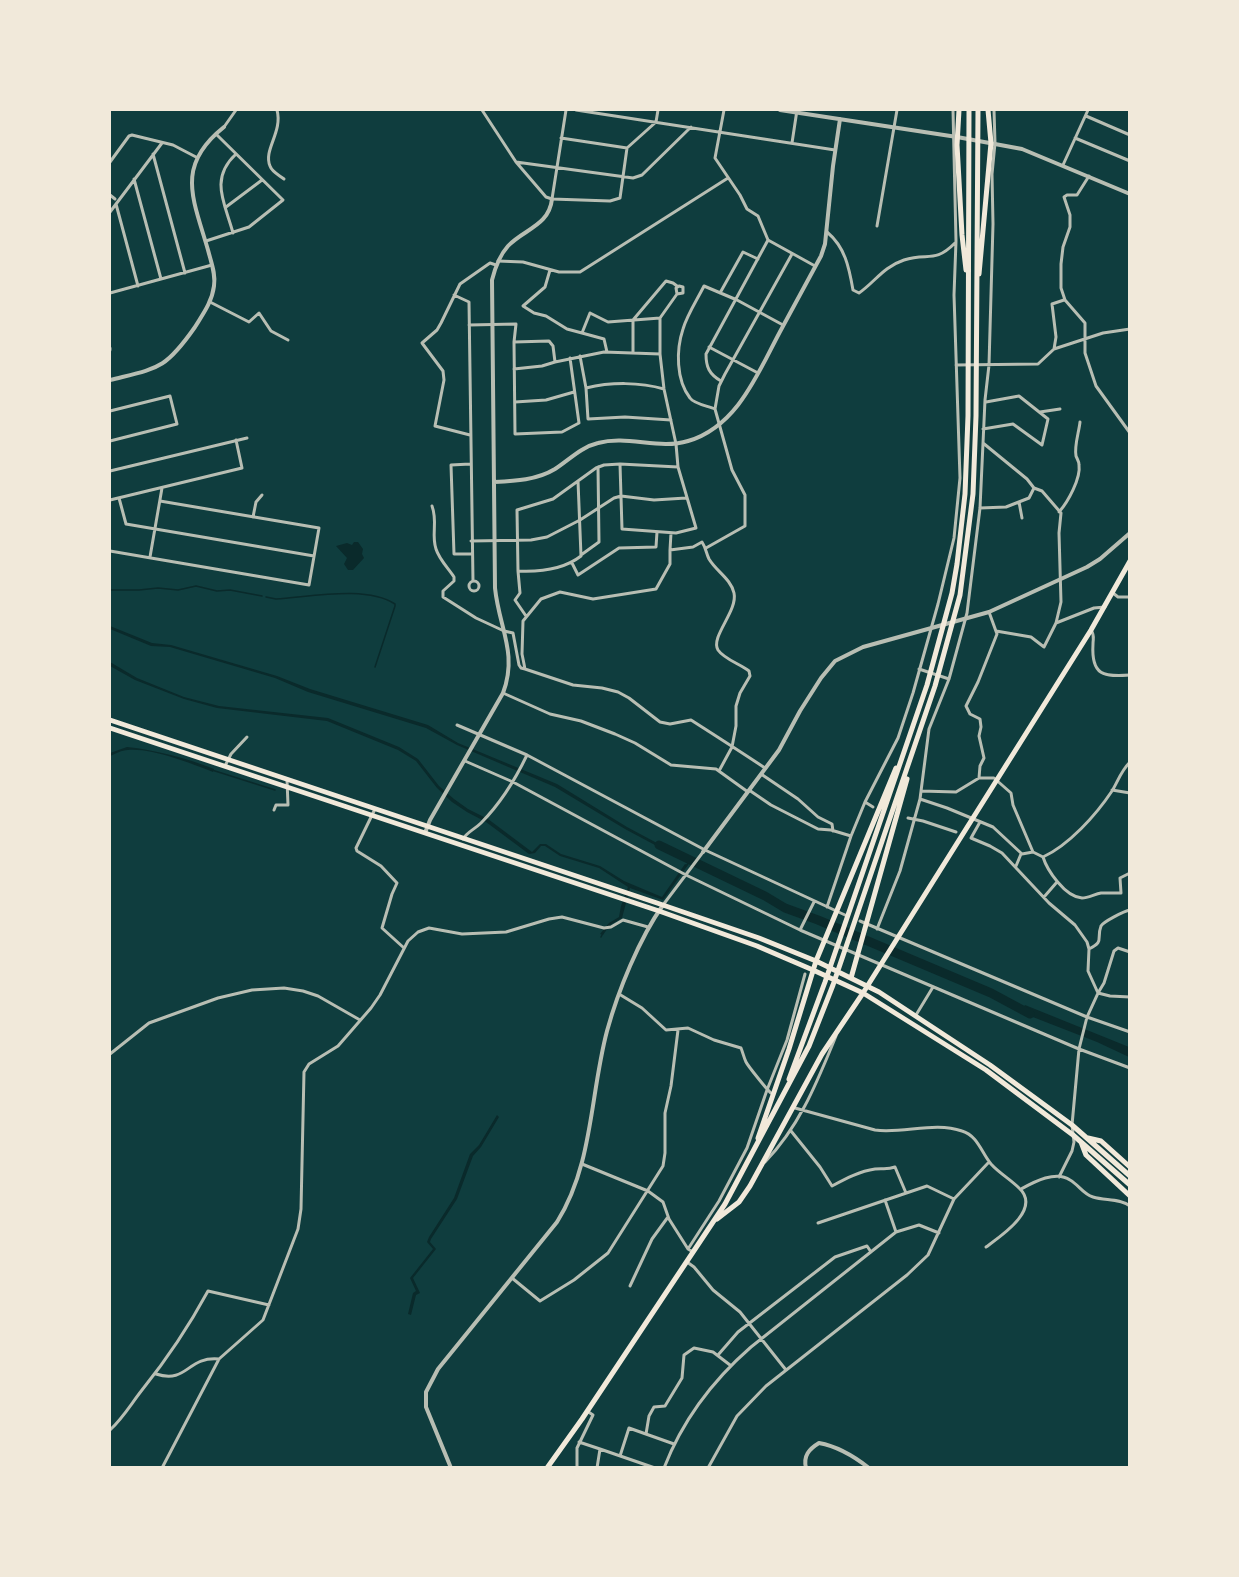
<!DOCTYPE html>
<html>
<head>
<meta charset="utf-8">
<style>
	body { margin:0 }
	#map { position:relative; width:1239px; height:1577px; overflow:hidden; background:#0f3d3e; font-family:"Crimson Pro",serif }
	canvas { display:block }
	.frame { position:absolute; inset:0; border:111px solid #f1e9da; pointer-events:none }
</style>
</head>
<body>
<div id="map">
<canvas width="1239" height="1577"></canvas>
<div class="frame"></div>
</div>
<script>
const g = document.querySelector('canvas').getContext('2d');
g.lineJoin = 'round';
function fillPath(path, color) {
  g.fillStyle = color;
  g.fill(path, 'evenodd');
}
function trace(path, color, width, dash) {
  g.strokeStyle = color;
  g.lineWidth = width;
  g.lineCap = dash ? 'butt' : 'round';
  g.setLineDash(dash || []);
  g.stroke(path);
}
const water = new Path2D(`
	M354 542H358L363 549 362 554 364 558 353 570H348L344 564 347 558 336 546 347 543 352 545Z
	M110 626 152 643 171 645 277 676 310 689 428 725 458 743 557 784 627 827 670 850 668 852 625 829 555 787 457 745 426 728 308 692 275 678 170 647 151 646 110 629Z
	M110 662 137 678 184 697 219 706 328 718 399 747 418 759 439 786 454 799 468 809 488 819 532 852 540 844H546L561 854 600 866 624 881 662 897 685 864 688 865 663 900 630 888 622 918 610 925 603 935 600 934 609 923 619 917 621 906 628 887 599 868 560 856 545 846H541L535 853 529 854 486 822 467 812 452 802 437 788 416 761 398 750 327 721 217 708 184 699 135 680 110 666Z
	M127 747C156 750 186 758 214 769L213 772C190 763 152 748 128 750 122 750 115 754 110 756V753Z
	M1025 1005 1129 1047V1057L1097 1042 1020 1012Z
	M497 1115 499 1117 481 1147 473 1156 457 1199 431 1239 430 1242 436 1249 413 1278 420 1293 416 1295 411 1315 408 1314 413 1293 416 1291 410 1278 433 1249 427 1242 429 1237 454 1198 470 1154 479 1145Z`);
const stream = new Path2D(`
	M110 590H139L158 588 178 590 196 586 217 591 230 590 262 596
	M266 597 276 599C310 597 366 585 395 604V606L375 667
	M212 770 275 790
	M686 866 691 860
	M601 937 603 933`);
const river = new Path2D(`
	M659 845 765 896 785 908 818 920 991 993 1030 1014`);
const minor = new Path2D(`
	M277 110C283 132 263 150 270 166 272 172 279 175 284 179
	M482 110 516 162 546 197 552 199 610 201 620 198 627 148 561 138
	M576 110 835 150
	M724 110 715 158 740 195 747 209 758 216 768 240 815 266
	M1086 116 1130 135
	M224 127 236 110
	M1075 138 1130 161
	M792 143 797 110
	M627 148 656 122 658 110
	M153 154 185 273
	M110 162 129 136 132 135 173 145 196 157
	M516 162 633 178 642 175 691 127
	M1063 165 1088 110
	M1089 176 1077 195H1067L1064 197 1070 215V227L1063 247 1061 264V288L1065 300 1085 323V353L1096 386 1130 433
	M134 179 161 279
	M110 195 115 199
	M552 199 566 110
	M116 204 138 286
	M226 207 262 180
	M110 212 162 143
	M877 226 897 110
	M827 232C845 247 849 267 853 290L859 293C875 282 883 267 904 260 928 252 934 264 955 243
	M233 233C225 203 209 179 236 154
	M206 241 249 227 283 200 217 135
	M498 261 523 262 559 272H580L728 178
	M550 270 545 287 523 306 534 313 546 316 567 329 582 333 590 313 608 322 660 318V354L664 389 676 444 678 467 696 528 676 533 622 529 620 464
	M110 293 212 265
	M720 293 743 252 758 259
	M454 295 469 302 473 581
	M210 302 249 322 259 313 271 331 288 340
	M660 318 677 294 683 293V287L679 286 676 288 677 294
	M469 325 516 324 514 342 515 434 562 432 579 423 570 358
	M582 333 604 339 607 352
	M514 342 549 341 553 346 555 362 604 352 660 354
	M709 347 758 373
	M110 348V350
	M1054 349 1056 337 1052 304 1064 300
	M633 352V320L666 281 673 283 677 286
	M580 356 586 388 588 419 625 417 671 420
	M956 365 1038 364 1054 349 1103 333 1130 329
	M514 369 542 366 555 362
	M721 381C709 374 706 367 706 354L768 240
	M586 388C611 382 640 382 664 389
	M515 402 546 400 574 392
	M715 409C708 406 694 404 690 398 676 380 676 350 683 329 687 315 697 300 704 286L737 300 783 325
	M110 411 170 396 177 424 110 441
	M1040 412 1060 409
	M983 429 1013 424 1042 445 1048 419 1019 396 986 402
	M470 435 435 426 444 380 443 371 422 343 437 330 441 323 460 284 490 263 496 265
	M983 443 1027 479 1034 488 1042 491 1061 513 1059 533 1061 602 1056 623 1044 647 1031 637 996 631
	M470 464 451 465 454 554H471
	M110 471 247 438
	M578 481 581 556C563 570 540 572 518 571L517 510 553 499 596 468 604 465 620 464 678 467
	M119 498 126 524 314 556
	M110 500 242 468 236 440
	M1019 502 1022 518
	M432 506C438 522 431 534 436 549 439 559 448 568 454 577V581L443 591V597L476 618 504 631 513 633 519 665 521 668 525 669
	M980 508 1006 507 1029 498 1034 488
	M1059 512C1068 502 1081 478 1079 465 1079 461 1077 459 1076 456 1074 446 1079 432 1080 422
	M253 517 256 502 262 495
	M471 541 531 540 547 537 580 520 614 498 621 496 654 500 686 498
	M706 548 745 526V495L732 470 715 409 719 386 725 374 792 254
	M670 550 671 533
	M110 551 309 585 319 528 160 501
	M581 555 599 542 598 467
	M150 557 162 488
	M572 563 578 575 619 548 656 547 657 532
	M518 571 520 593 515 600 526 616
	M469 586a5 5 0 1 1 10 0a5 5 0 1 1-10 0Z
	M1113 593 1118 597H1130
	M1056 623 1094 608 1105 607
	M1091 630C1095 636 1093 638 1093 644 1091 676 1104 677 1130 675
	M919 669 949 679
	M503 693 550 714 581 721 615 734 635 743 671 765 716 769 748 792
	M457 725 527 755 705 850 845 915
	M465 761 513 782 686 875 800 930 1079 1049 1130 1068
	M225 766 231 754 247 737
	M719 771 732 747 736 726V706L740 693 750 676 749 671C740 664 724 659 718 650 710 637 738 611 734 593 731 579 716 571 709 559 706 553 706 548 702 542L693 547 670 550V564L656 589 593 599 560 592 541 599 523 621 522 654 525 669 573 685 602 688 618 692 629 698 660 722 670 724 691 720C716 736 741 752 765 768
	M761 774 798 799 818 817 832 824 833 831
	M979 778H994L1011 793 1013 805 1033 852
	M749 790 771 805 818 829 831 830 851 836
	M1112 790 1130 793
	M921 791 956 792 979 778 980 766 984 758 979 736 981 727 980 719 970 714 966 706 978 682 997 634 989 612
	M920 799 947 808 993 827 1022 854 1033 852 1043 857C1069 845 1096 815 1112 791 1118 781 1121 771 1130 762
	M865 802 873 807
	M375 809 356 848 357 851 381 866 397 883 392 894 382 928 404 948
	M274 810 276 805H288L287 780
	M908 818 923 821 956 832
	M980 822 971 838 990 846 1002 853 1049 903 1075 925 1087 942 1089 949 1088 971 1098 993 1110 996 1130 997
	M463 839C467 832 475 829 481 823 500 804 515 780 527 755
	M1043 857C1047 870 1065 897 1082 898 1088 898 1095 894 1101 893 1107 893 1114 893 1121 893L1120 878 1130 873
	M1016 866 1021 854
	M1044 897 1057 882
	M663 905 703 852
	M827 907 851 836 865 802 898 738 913 693 938 604 954 538 960 478 954 295 956 241 953 110
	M860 921 1087 1017 1130 1032
	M877 929 900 871 920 799 929 729 949 679 967 613 980 508 985 400 989 365 993 224 992 174 995 143 994 110
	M800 930 814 902
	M1089 949C1105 941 1096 939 1101 926 1103 922 1124 911 1130 910
	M619 994 642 1008 666 1030 688 1028 714 1040 741 1048C743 1053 744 1058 746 1062 748 1066 768 1091 771 1093
	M916 1015 933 987
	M110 1054 149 1023 218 998 252 990 284 988 303 991 318 996 360 1020
	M795 1108 875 1130C903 1134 935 1121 962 1131 978 1136 981 1152 991 1164 999 1173 1010 1179 1019 1188 1042 1209 1001 1236 986 1247
	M791 1131 820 1167 832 1186C845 1179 860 1171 875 1169 883 1168 887 1170 895 1167L906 1193
	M765 1162C800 1126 817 1082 836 1036
	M582 1164 648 1191 663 1202 669 1219 688 1249 693 1252
	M1059 1177 1072 1151 1074 1142 1072 1125 1079 1049 1087 1017 1098 993 1104 983 1114 951 1118 948 1130 952
	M1021 1189C1034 1182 1056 1170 1070 1180 1079 1185 1083 1194 1093 1197 1105 1201 1119 1198 1130 1206
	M885 1200 896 1232
	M818 1223 927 1186 954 1199
	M688 1249 719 1201 747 1148 767 1090 787 1040 805 974
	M687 1262 694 1267 713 1290 740 1312 786 1370
	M512 1278 540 1301 574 1280 608 1253 663 1166 665 1153V1113L671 1086 678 1030
	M630 1286 652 1239 668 1217
	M718 1355 738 1332 835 1257 867 1246 871 1252
	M156 1374C188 1384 187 1356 219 1359
	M110 1430C123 1418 131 1404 142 1390 167 1359 189 1326 208 1291L269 1305
	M646 1434 649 1416 654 1407 665 1406 682 1378 684 1355 694 1348 713 1352 730 1365
	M579 1442 600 1449
	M620 1456 629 1428 674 1444
	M162 1468 219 1359 263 1320 298 1229 301 1209 304 1072 309 1064 338 1046 371 1008 380 995 408 941 418 932 429 928 462 934 506 932 549 919 562 917 604 928 611 927 623 920 648 927
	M577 1468V1448L593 1415 587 1411
	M597 1468 600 1449 655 1468
	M664 1468C683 1419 712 1381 751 1347L896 1232 919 1225 939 1233
	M708 1468 737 1416 766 1386 907 1275 928 1255 954 1199 989 1162`);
const tertiary = new Path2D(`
	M780 110 957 137 1022 149 1130 194
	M110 380C158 368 165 370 195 327 203 314 212 302 214 286 216 274 211 262 208 250 193 198 175 166 224 127
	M494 482C515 481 537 480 555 469 569 460 581 447 598 443 628 435 659 450 688 441 739 426 759 370 782 328 795 304 808 280 821 256L825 244 833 166 840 119
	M425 833 430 820 503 693C518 653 499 628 495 588L492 280C495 268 499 256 508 246 524 229 549 226 552 199
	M703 852 779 750 800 711 821 678 835 661 863 647 989 612 1087 567 1100 559 1130 533
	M451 1468 426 1407V1392L438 1369 557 1222C593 1165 590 1095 607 1031 618 991 639 939 663 905
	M806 1468C803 1456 809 1449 819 1443 836 1446 855 1457 869 1468`);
const trunk = new Path2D(`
	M959 110 957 145 962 235 966 270
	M979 274 991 143 988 110
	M110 720 657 903 759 938 816 961 879 992 990 1065 1072 1125 1130 1176
	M110 728 659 911 757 946 813 970 863 993 986 1070 1073 1135 1130 1185
	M851 978 907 779
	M789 1079 825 982 927 685 952 593 957 564 965 494 968 416 969 110
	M758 1138 789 1049 816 961 896 768
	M1088 1138 1101 1141 1130 1167
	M1081 1142 1086 1155 1130 1196
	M717 1219 739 1202 750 1186 822 1054 863 993 1091 630 1130 561
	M547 1468 582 1419 725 1204 809 1046 833 985 935 686 960 595 973 494 976 416 978 110`);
fillPath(water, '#0a2a2b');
trace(stream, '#0a2a2b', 1.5);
trace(river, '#0a2a2b', 9);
trace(minor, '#b8beb3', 3);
trace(tertiary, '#b8beb3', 4);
trace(trunk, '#f1e9da', 5);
</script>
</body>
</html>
